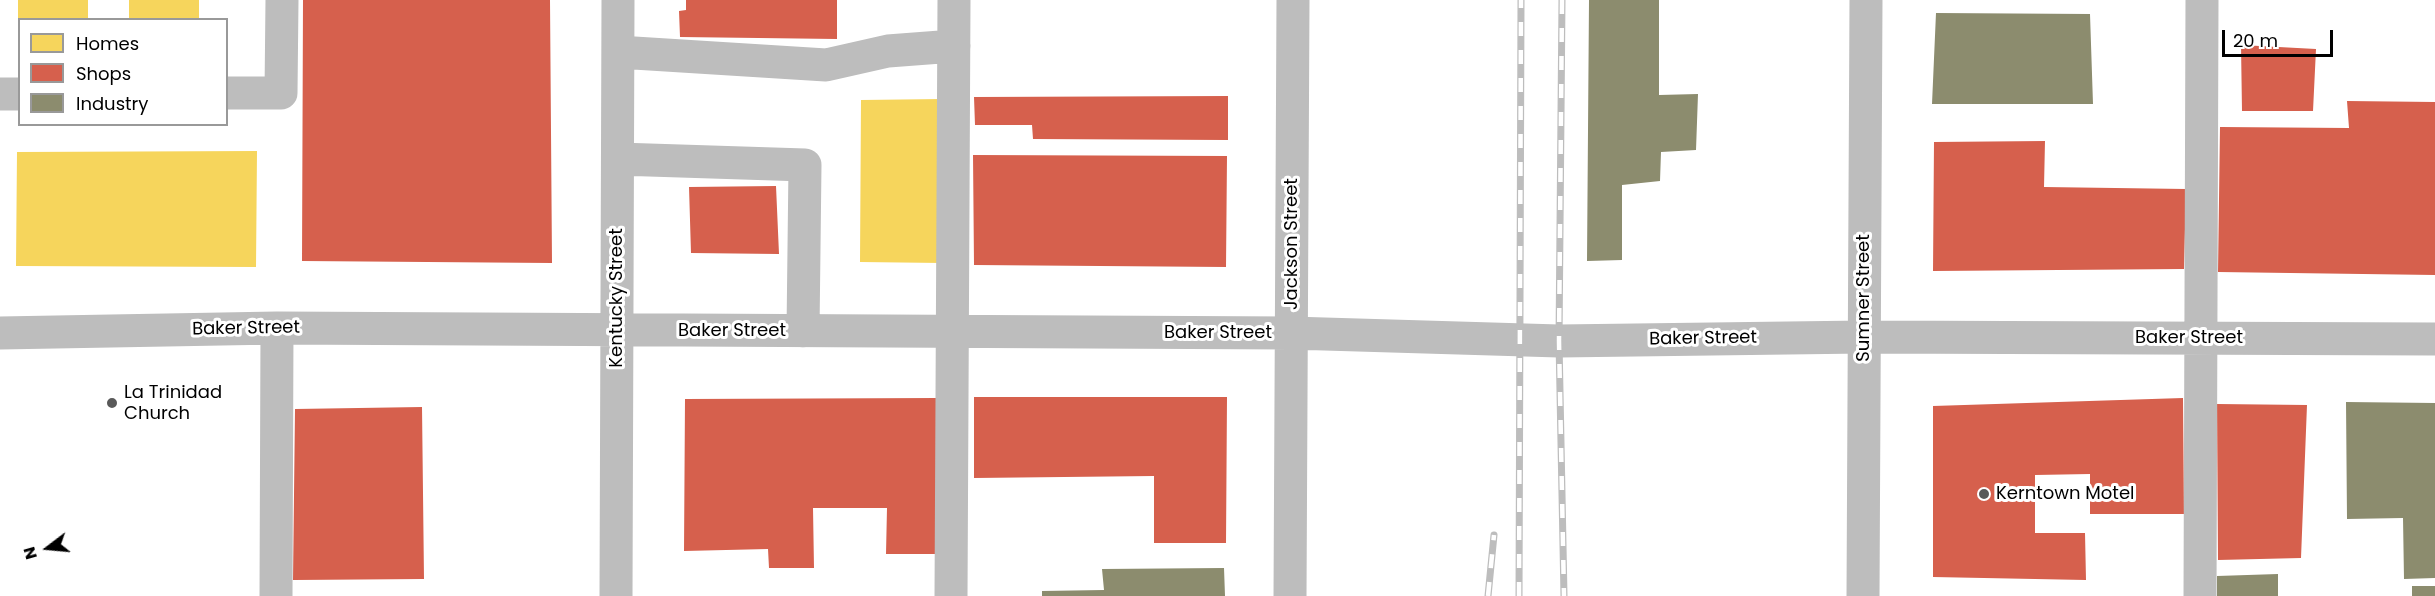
<!DOCTYPE html>
<html>
<head>
<meta charset="utf-8">
<style>
	body { margin:0 }
	#map { position:relative; width:2435px; height:596px; overflow:hidden; background:#fff; font-family:Poppins,sans-serif }
	canvas { display:block }
	.legend { position:absolute; left:18px; top:18px; width:210px; height:108px; box-sizing:border-box; background:#fff; border:2px solid #999; margin:0; padding:8px 10px; list-style:none; font-size:18px; color:#000 }
	.legend li { display:flex; align-items:center; gap:12px; height:30px }
	.legend b { width:30px; border:2px solid #999 }
	.north { position:absolute; left:18px; top:518px; width:60px; height:60px; -webkit-text-stroke:4px #fff; paint-order:stroke; rotate:254deg; font-size:16px; font-weight:700; line-height:24px; text-align:center; color:#000 }
	.north::after { content:''; display:block; margin:auto; width:21px; height:27px; background:#000; clip-path:polygon(50% 0,100% 100%,50% 72%,0 100%) }
	.scale { position:absolute; left:2222px; top:30px; width:111px; height:27px; box-sizing:border-box; border:3px solid #000; border-top:0; padding-left:8px; font-size:18px; line-height:21px; white-space:nowrap; color:#000; -webkit-text-stroke:4px #fff; paint-order:stroke }
</style>
</head>
<body>
<div id="map">
<canvas width="2435" height="596"></canvas>
<ul class="legend">
<li><b style="height:16px;background:#f6d55c"></b>Homes</li>
<li><b style="height:16px;background:#d6604d"></b>Shops</li>
<li><b style="height:16px;background:#8c8c6e"></b>Industry</li>
</ul>
<div class="north">N</div>
<div class="scale">20 m</div>
</div>
<script>
const g = document.querySelector('canvas').getContext('2d');
g.lineJoin = 'round';
function fillPath(path, color) {
  g.fillStyle = color;
  g.fill(path, 'evenodd');
}
function trace(path, color, width, dash) {
  g.strokeStyle = color;
  g.lineWidth = width;
  g.lineCap = dash ? 'butt' : 'round';
  g.setLineDash(dash || []);
  g.stroke(path);
}
function drawText(font, color, halo, rows, align = 'center') {
  g.font = font + ' Poppins,sans-serif';
  g.lineWidth = 6;
  g.setLineDash([]);
  g.textBaseline = 'middle';
  g.strokeStyle = halo;
  g.fillStyle = color;
  for (const [text, x, y, turn = 0] of rows) {
    g.save();
    g.translate(x, y);
    g.rotate((+turn || 0) * Math.PI / 180);
    g.textAlign = isNaN(turn) ? turn : align;
    if (halo) g.strokeText(text, 0, 0);
    g.fillText(text, 0, 0);
    g.restore();
  }
}
const homes = new Path2D(`
	M18 0H88V20H18Z
	M129 0H199V20H129Z
	M942 99V263L860 262 861 100Z
	M257 151 256 267 16 266 17 152Z`);
const shops = new Path2D(`
	M303 0H550L552 263 302 261Z
	M686 0H837V39L680 37 679 11 686 10Z
	M2241 45 2316 49 2313 111H2242Z
	M1228 96V140L1033 139 1032 125H975L974 97Z
	M2347 101 2435 102V275L2218 272 2220 127 2349 128Z
	M2045 141 2044 187 2186 189 2184 269 1933 271 1934 142Z
	M973 155 1227 156 1226 267 974 265Z
	M776 186 779 254 691 253 689 187Z
	M974 397H1227L1226 543H1154V476L974 478Z
	M938 398 941 554H886L887 508H813L814 568H769L768 549 684 551 685 399Z
	M2183 398 2184 514H2090V474L2035 475V533H2085L2086 580 1933 577V406Z
	M2217 404 2307 405 2301 558 2218 560Z
	M422 407 424 579 293 580 295 409Z`);
const industry = new Path2D(`
	M1589 0H1659V95L1698 94 1696 150 1661 152 1660 181 1622 185V260L1587 261Z
	M1936 13 2090 14 2093 104H1932Z
	M2346 402 2435 403V578L2404 579 2403 518 2347 519Z
	M1224 568 1225 596H1042V591L1104 590 1102 569Z
	M2278 574V596H2217V576Z
	M2412 586H2435V596H2412Z`);
const minor = new Path2D(`
	M618 52 826 65 888 51 954 46
	M226 93H281L282 0
	M0 94H20
	M618 159 805 165 803 331
	M0 333 277 328 1291 333 1559 341 1864 337 2435 339
	M276 596 277 328
	M616 596 618 0
	M951 596 954 0
	M1290 596 1293 0
	M1863 596 1866 0
	M2200 596 2202 0`);
const rail = new Path2D(`
	M1562 0 1559 341 1564 596
	M1488 596 1494 535
	M1519 596 1521 0`);
const markers = [
	[112,403,6,"#595959"],
	[1984,494,6,"#595959"]
];
const streetNames = [
	["Jackson Street",1292,244,-90],
	["Kentucky Street",617,298,-90],
	["Sumner Street",1864,298,-90],
	["Baker Street",246,329,-1],
	["Baker Street",732,331],
	["Baker Street",1218,333],
	["Baker Street",2189,338],
	["Baker Street",1703,339,-1]
];
const poiNames = [
	["La Trinidad",124,393],
	["Church",124,414],
	["Kerntown Motel",1996,494]
];
fillPath(homes, '#f6d55c');
fillPath(shops, '#d6604d');
fillPath(industry, '#8c8c6e');
trace(minor, '#bdbdbd', 33);
trace(rail, '#bdbdbd', 7);
trace(rail, '#fff', 4.5, [14]);
for (const [x, y, r, color] of markers) {
  const dot = new Path2D();
  dot.arc(x, y, r, 0, 2 * Math.PI);
  g.fillStyle = color;
  g.fill(dot);
  trace(dot, '#fff', 2);
}
drawText('18px', '#000', '#fff', streetNames);
drawText('18px', '#000', '#fff', poiNames, 'left');
</script>
</body>
</html>
